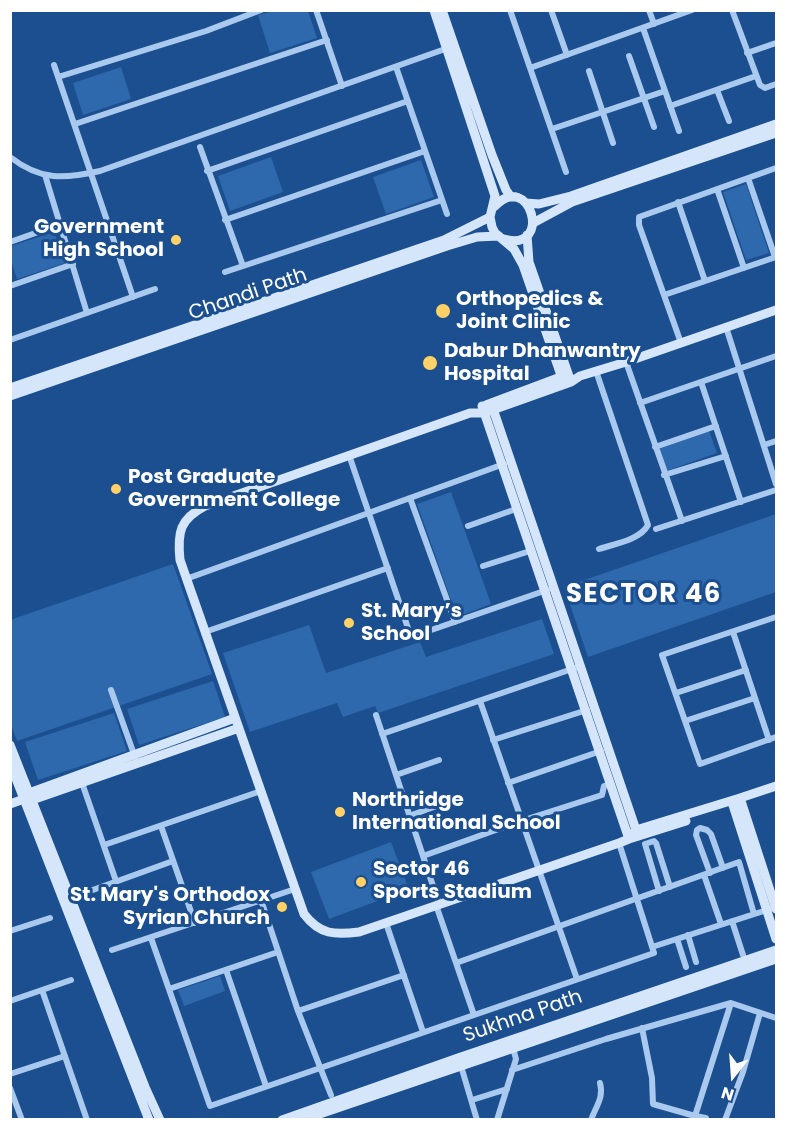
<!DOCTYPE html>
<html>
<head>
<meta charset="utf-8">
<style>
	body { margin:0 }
	#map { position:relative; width:787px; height:1130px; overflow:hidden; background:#1b4f8f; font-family:Poppins,sans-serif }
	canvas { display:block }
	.frame { position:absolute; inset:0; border:12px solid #fff; pointer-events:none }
	.north { position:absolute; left:703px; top:1046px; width:60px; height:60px; -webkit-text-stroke:4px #1b4f8f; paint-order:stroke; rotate:197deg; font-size:16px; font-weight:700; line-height:24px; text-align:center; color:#fff }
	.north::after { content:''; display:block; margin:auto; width:21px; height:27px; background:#fff; clip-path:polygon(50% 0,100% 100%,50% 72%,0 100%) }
</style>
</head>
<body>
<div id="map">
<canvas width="787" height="1130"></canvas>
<div class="frame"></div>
<div class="north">N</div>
</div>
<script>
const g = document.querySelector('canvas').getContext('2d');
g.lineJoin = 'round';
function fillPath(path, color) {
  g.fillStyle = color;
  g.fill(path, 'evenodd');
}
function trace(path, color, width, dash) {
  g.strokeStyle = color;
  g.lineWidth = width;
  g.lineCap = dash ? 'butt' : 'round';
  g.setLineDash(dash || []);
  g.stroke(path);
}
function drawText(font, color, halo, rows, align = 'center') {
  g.font = font + ' Poppins,sans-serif';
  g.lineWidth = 6;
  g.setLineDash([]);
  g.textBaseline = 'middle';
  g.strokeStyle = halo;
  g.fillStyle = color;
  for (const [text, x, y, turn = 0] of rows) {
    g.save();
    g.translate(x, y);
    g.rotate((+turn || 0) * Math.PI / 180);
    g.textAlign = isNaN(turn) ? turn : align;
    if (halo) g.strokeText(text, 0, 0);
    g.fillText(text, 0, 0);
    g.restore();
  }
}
const green = new Path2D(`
	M273 11H308L317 38 270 53 258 15Z
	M121 67 131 99 83 115 73 83Z
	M271 157 283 192 230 211 218 176Z
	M421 160 434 197 386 214 373 177Z
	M746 184 769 253 746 260 723 192Z
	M54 232 65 263 17 279 11 261V246Z
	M709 431 717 453 666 471 659 449Z
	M451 492 491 604 457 617 417 504Z
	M776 514V592L588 657 564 587Z
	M173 564 212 674 17 741 10 722V620Z
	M542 619 554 654 378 713 375 706 343 717 337 703 250 732 223 653 309 625 326 673 420 642 426 657Z
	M213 681 225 717 139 745 127 709Z
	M114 713 127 751 38 780 25 742Z
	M391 842 412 897 404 891 329 919 311 872Z
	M220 976 225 991 184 1006 178 990Z`);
const street = new Path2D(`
	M316 10 342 86
	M510 10 566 172
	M551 10 567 55
	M649 10 654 24
	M732 10 760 85 765 88 776 84
	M643 28 679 131
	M747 53 776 43
	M629 56 654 127
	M54 65 133 297
	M396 67 447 214
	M530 68 692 10
	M589 71 613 143
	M58 77 206 31 261 10
	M717 90 729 121
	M670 106 756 76
	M75 124 327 40
	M552 129 665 91
	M200 147 243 266
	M10 157C41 181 64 179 100 171L448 48
	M207 171 408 101
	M45 175 87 313
	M748 178 775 257
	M717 189 744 268
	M678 202 705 281
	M225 220 425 151
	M10 242 61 224
	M225 272 442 200
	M10 286 73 264
	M664 295 776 257
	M726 327 776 484
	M10 340 155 289
	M681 343 639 225V217L776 168
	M626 362 682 521
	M596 371 648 525C640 540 614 544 599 549
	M701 382 741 502
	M640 403 776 356
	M764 445 776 441
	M655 447 716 426
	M349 455 411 637 547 590
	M664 475 726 456
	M410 498 455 622
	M468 526 516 509
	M656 529 776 490
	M483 566 530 551
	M186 579 504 464
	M776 617 662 655 700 764 776 737
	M205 632 388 568
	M733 632 769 740
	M111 690 135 757
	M676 693 746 670
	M480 701 577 979
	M376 715 439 904
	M685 721 755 698
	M382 734 575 668
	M493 740 587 710
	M396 775 439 760
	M81 780 116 881
	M508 783 601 751
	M409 816 453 800
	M161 826 195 923
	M104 845 261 791
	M423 856 521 821 602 795 604 786 610 784
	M710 873 696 835 697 830 700 828 707 830 711 834 723 868
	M704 875 721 924
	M90 891 173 861
	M659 891 645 844 654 841 656 843 670 887
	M261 900 298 1011 331 1095
	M436 905 474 1015
	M732 921 743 955
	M386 923 423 1032
	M10 931 50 918
	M688 935 696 962
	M151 938 210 1106 654 953 619 843
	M677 939 686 967
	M652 947 770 909
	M112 950 295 889
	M456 963 739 862 754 914
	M226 970 266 1086
	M169 989 278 952
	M42 990 87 1120
	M10 1001 71 980
	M298 1011 404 975
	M642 1028 652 1078 653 1104 695 1116
	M461 1066 477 1120
	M512 1070 606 1039 731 1003 776 1018
	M10 1074 65 1056
	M10 1088 22 1120
	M472 1100 507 1089
	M497 1120 516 1059 513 1048
	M591 1120C596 1106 604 1098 600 1083
	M706 1120V1118L695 1116 731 1003
	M725 1120 743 1072 760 1013`);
const secondary = new Path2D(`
	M434 10 495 196 490 217 492 227 495 233 514 249 523 265 564 384
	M442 10 492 155 506 190 511 197
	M526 203 539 204 571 196 776 124
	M494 207C530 168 554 253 504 239
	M533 223 572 202 776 133
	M527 235 529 262 571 382
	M776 310 626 362 580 376 571 382 484 413H470L205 506C180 519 177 532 180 560L304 914C320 935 335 935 359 932L619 843 629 839 636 830 740 798 776 909
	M10 388 444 240 490 217
	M10 396 447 246 477 237 499 236
	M491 403 636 830
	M486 405 566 375
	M482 406 629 839 686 821
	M10 745 145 1087 160 1120
	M10 763 149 1120
	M29 793 235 718
	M32 800 239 728
	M737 801 740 798 776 786
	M10 804 24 799
	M733 805 776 939
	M282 1120 458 1058 776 950
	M302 1120 776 959`);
const markers = [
	[176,240,6,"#ffd166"],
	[443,311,8,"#ffd166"],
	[430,363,8,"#ffd166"],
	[116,489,6,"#ffd166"],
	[349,623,6,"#ffd166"],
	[340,812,6,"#ffd166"],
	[361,882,6,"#ffd166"],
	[282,907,6,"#ffd166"]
];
const poiNames = [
	["Government",164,228,"right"],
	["High School",164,251,"right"],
	["Orthopedics &",456,300],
	["Joint Clinic",456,323],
	["Dabur Dhanwantry",444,352],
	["Hospital",444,375],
	["Post Graduate",128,478],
	["Government College",128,501],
	["St. Mary’s",361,612],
	["School",361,635],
	["Northridge",352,801],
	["International School",352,824],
	["Sector 46",373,870],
	["Sports Stadium",373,893],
	["St. Mary's Orthodox",270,896,"right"],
	["Syrian Church",270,919,"right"]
];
const streetNames = [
	["Chandi Path",248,295,-19],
	["Sukhna Path",523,1017,-19]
];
const districtNames = [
	["SECTOR 46",644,595]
];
fillPath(green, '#2e69ad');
trace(street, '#a9c9ee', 6);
trace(secondary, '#d6e6fa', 9);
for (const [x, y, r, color] of markers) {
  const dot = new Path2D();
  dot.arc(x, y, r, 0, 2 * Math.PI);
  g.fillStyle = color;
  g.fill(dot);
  trace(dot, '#1b4f8f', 2);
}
drawText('bold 20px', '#fff', '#1b4f8f', poiNames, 'left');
drawText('20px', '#fff', '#1b4f8f', streetNames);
g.letterSpacing = '1.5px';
drawText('bold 26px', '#fff', '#1b4f8f', districtNames);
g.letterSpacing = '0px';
</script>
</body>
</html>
